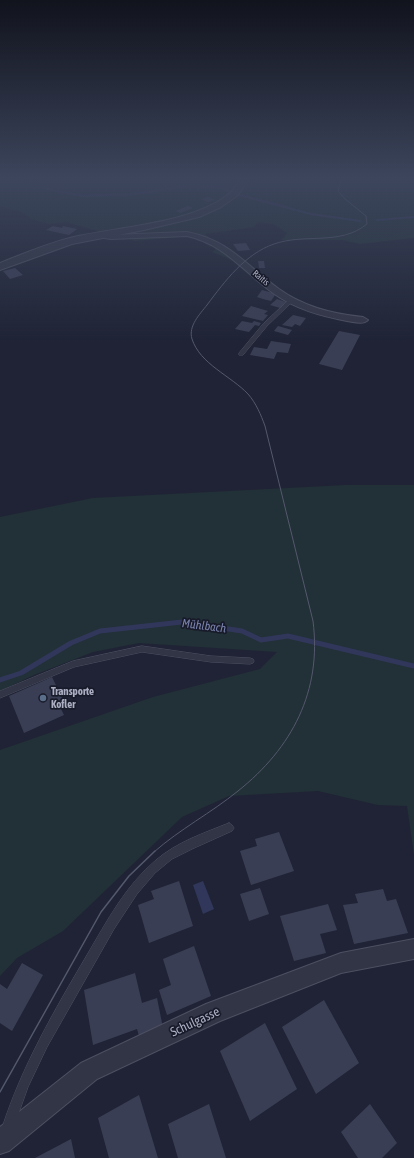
<!DOCTYPE html>
<html>
<head>
<meta charset="utf-8">
<style>
	body { margin:0 }
	canvas { display:block; background:#1f2335 }
</style>
</head>
<body>
<canvas width="414" height="1158"></canvas>
<script>
const g = document.querySelector('canvas').getContext('2d');
g.lineJoin = 'round';
function fillPath(path, color) {
  g.fillStyle = color;
  g.fill(path, 'evenodd');
}
function trace(path, color, width, dash) {
  g.strokeStyle = color;
  g.lineWidth = width;
  g.lineCap = dash ? 'butt' : 'round';
  g.setLineDash(dash || []);
  g.stroke(path);
}
function drawText(font, color, halo, rows, align = 'center') {
  g.font = font + ' "Asap Condensed",sans-serif';
  g.lineWidth = 3.5;
  g.setLineDash([]);
  g.textBaseline = 'middle';
  g.strokeStyle = halo;
  g.fillStyle = color;
  for (const [text, x, y, turn = 0] of rows) {
    g.save();
    g.translate(x, y);
    g.rotate((+turn || 0) * Math.PI / 180);
    g.textAlign = isNaN(turn) ? turn : align;
    if (halo) g.strokeText(text, 0, 0);
    g.fillText(text, 0, 0);
    g.restore();
  }
}
const green = new Path2D(`
	M0 179H414V238L360 244 342 240H281L287 233 274 224 258 222 254 227 205 234 239 261 232 260 212 252 216 249 204 241 192 236 135 241 128 239 123 235H112L66 222 49 224 31 219 24 213 0 206Z
	M346 485H414V855L407 806 378 805 318 791 229 796 182 817 63 931 17 958 0 976V750L153 697 260 669 277 652 139 643 93 652 34 675 0 691V517L93 498Z`);
const water = new Path2D(`
	M203 881 214 909 203 914 193 885Z`);
const streamFar1 = new Path2D(`
	M28 179 51 190 83 196 134 194 192 185 221 188 236 194 311 214 360 221
	M377 220 414 217`);
const stream = new Path2D(`
	M0 680 21 673 71 643 100 631 182 622 242 631 261 640 288 636 414 666`);
const building = new Path2D(`
	M208 197 216 200 208 202 201 199Z
	M188 206 193 208 180 213 176 211Z
	M53 226 62 228 63 226 77 229 69 235 46 230Z
	M246 243 250 250 238 251 233 244Z
	M258 261H264L265 268H259Z
	M15 268 23 275 10 279 3 271Z
	M262 290 273 293 275 295 271 301 263 299 257 297Z
	M277 299 286 302 280 308 270 305Z
	M251 306 268 311 264 314 268 315 263 321 242 316Z
	M293 315 306 318 300 326 295 324 292 327 282 325Z
	M242 321 252 323 254 321 261 323 259 326 255 325 249 332 235 329Z
	M278 326 292 330 288 335 274 331Z
	M339 331 360 335 342 370 319 364Z
	M271 341 291 344 288 353 277 352 274 359 250 355 254 347 267 349Z
	M52 677 65 704 60 707 64 715 24 733 9 696Z
	M279 832 294 871 251 885 240 851 257 846 255 839Z
	M179 881 193 926 149 943 138 905 154 899 151 891Z
	M260 888 269 914 249 921 240 894Z
	M383 889 387 901 396 899 408 933 354 944 343 905 358 903 355 894Z
	M328 904 337 930 320 934 326 953 294 961 280 916Z
	M194 946 211 996 167 1015 159 990 171 985 163 959Z
	M22 963 43 975 12 1031 0 1023V984L7 989Z
	M135 973 142 1003 157 998 163 1028 139 1036 137 1029 93 1045 84 990Z
	M324 1000 359 1063 316 1094 282 1027Z
	M265 1023 297 1089 250 1121 220 1051Z
	M139 1095 158 1158H109L98 1118Z
	M209 1104 226 1158H178L168 1124Z
	M370 1104 397 1143 382 1158H358L341 1132Z
	M71 1139 75 1158H35Z`);
const service = new Path2D(`
	M290 299 294 300 267 326 243 355H239V353L263 324Z
	M142 646 211 656 250 658 253 659 254 661 253 663 250 664 211 662 142 652 74 667 0 698V691L73 661Z
	M229 823 232 825 234 828 232 831 192 849 172 859 155 873 137 894 114 929 47 1047 28 1087 12 1132 8 1134 4 1132 2 1128C22 1066 54 1011 87 955 107 921 126 885 156 860 177 842 204 833 229 823Z`);
const minor = new Path2D(`
	M187 232C231 241 245 265 279 289 304 307 333 314 363 317L368 320C363 325 354 322 347 321 321 316 295 309 273 293 244 272 224 244 187 236L111 239 97 237 96 235 100 233 111 235Z
	M414 939V959L341 973 220 1021 97 1079 9 1151 0 1154V1127L81 1063 206 1004 341 953Z`);
const tertiary = new Path2D(`
	M240 179H249L238 195 221 207 199 217 144 230 72 244 0 270V263C25 253 51 242 78 236 121 227 199 222 231 192 235 189 237 183 240 179Z`);
const tramFar1 = new Path2D(`
	M154 852C180 829 211 813 238 791 292 748 322 691 313 621L265 426C261 415 256 403 248 394 231 376 200 364 192 339 188 326 200 314 207 305 225 281 245 254 274 244 305 233 340 246 367 224L366 216 345 199 338 191 342 179`);
const tram = new Path2D(`
	M0 1092 101 912 129 876 155 851`);
const markers = [
	[43,698,4,"#5c6f8a"]
];
const farStreetnames = [
	["Raitis",261,278,40]
];
const poiNames = [
	["Transporte",51,692],
	["Kofler",51,705]
];
const waterNames = [
	["Mühlbach",204,626,7]
];
const nearStreetnames = [
	["Schulgasse",195,1022,-25]
];
fillPath(green, '#223037');
fillPath(water, '#31375a');
trace(streamFar1, '#31375a', 2);
trace(stream, '#31375a', 5);
fillPath(building, '#3a3e55');
trace(service, '#4d5061', 1);
trace(minor, '#4d5061', 2);
trace(tertiary, '#4d5061', 2);
fillPath(service, '#323546');
fillPath(minor, '#323546');
fillPath(tertiary, '#323546');
trace(tramFar1, '#54586d', 1);
trace(tram, '#54586d', 1.5);
const sky = g.createLinearGradient(0, 0, 0, 342);
sky.addColorStop(0, '#11131d');
sky.addColorStop(0.52, '#3c455c');
sky.addColorStop(1, '#3c455c00');
g.fillStyle = sky;
g.fillRect(0, 0, 414, 342);
for (const [x, y, r, color] of markers) {
  const dot = new Path2D();
  dot.arc(x, y, r, 0, 2 * Math.PI);
  g.fillStyle = color;
  g.fill(dot);
  trace(dot, '#181b2a', 1.5);
}
drawText('9px', '#acafc3', '#181b2a', farStreetnames);
drawText('bold 11px', '#acafc3', '#181b2a', poiNames, 'left');
drawText('italic 12px', '#7c85b0', '#181b2a', waterNames);
drawText('13px', '#acafc3', '#181b2a', nearStreetnames);
</script>
</body>
</html>
